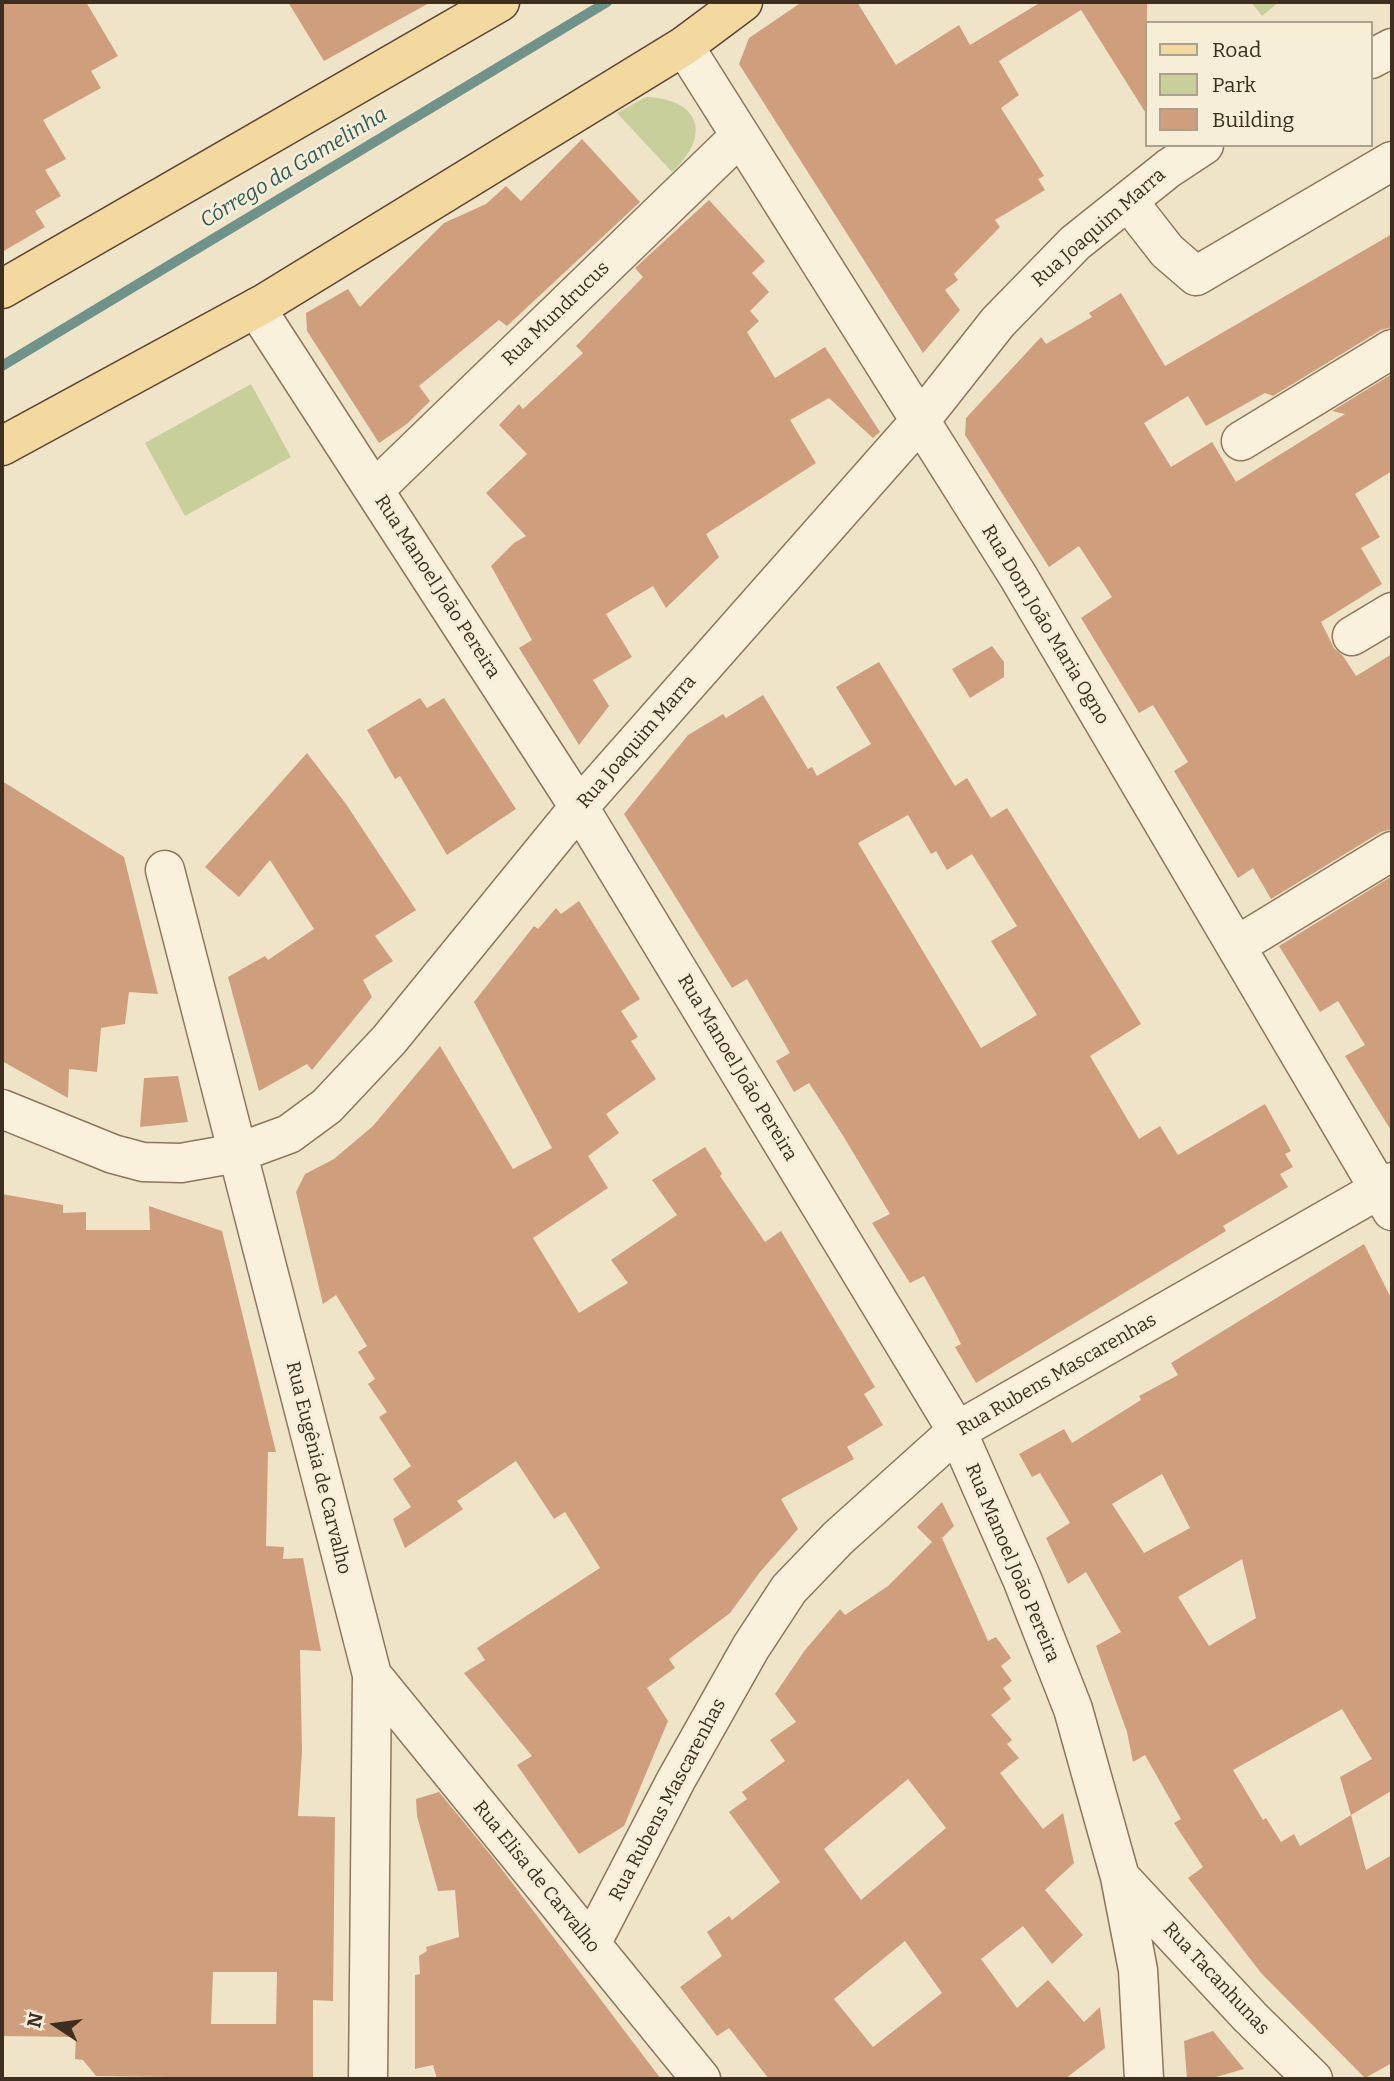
<!DOCTYPE html>
<html>
<head>
<meta charset="utf-8">
<style>
	body { margin:0 }
	#map { position:relative; width:1394px; height:2081px; overflow:hidden; background:#f0e4c8; font-family:Bitter,serif }
	canvas { display:block }
	.frame { position:absolute; inset:0; border:4px solid #3d2e20; pointer-events:none }
	.legend { position:absolute; left:1145px; top:21px; width:228px; height:126px; box-sizing:border-box; background:#f7eed8; border:2px solid #ada18e; margin:0; padding:9px 12px; list-style:none; font-size:21px; color:#3d2e20 }
	.legend li { display:flex; align-items:center; gap:14px; height:35px }
	.legend b { width:35px; border:2px solid #ada18e }
	.north { position:absolute; left:21px; top:1990px; width:70px; height:70px; -webkit-text-stroke:5px #f7eed8; paint-order:stroke; rotate:283deg; font-size:19px; font-weight:700; line-height:28px; text-align:center; color:#3d2e20 }
	.north::after { content:''; display:block; margin:auto; width:24px; height:32px; background:#3d2e20; clip-path:polygon(50% 0,100% 100%,50% 72%,0 100%) }
</style>
</head>
<body>
<div id="map">
<canvas width="1394" height="2081"></canvas>
<div class="frame"></div>
<ul class="legend">
<li><b style="height:9px;background:#f3d9a0"></b>Road</li>
<li><b style="height:19px;background:#c9cf9b"></b>Park</li>
<li><b style="height:19px;background:#cf9f7d"></b>Building</li>
</ul>
<div class="north">N</div>
</div>
<script>
const g = document.querySelector('canvas').getContext('2d');
g.lineJoin = 'round';
function fillPath(path, color) {
  g.fillStyle = color;
  g.fill(path, 'evenodd');
}
function trace(path, color, width, dash) {
  g.strokeStyle = color;
  g.lineWidth = width;
  g.lineCap = dash ? 'butt' : 'round';
  g.setLineDash(dash || []);
  g.stroke(path);
}
function drawText(font, color, halo, rows, align = 'center') {
  g.font = font + ' Bitter,serif';
  g.lineWidth = 5;
  g.setLineDash([]);
  g.textBaseline = 'middle';
  g.strokeStyle = halo;
  g.fillStyle = color;
  for (const [text, x, y, turn = 0] of rows) {
    g.save();
    g.translate(x, y);
    g.rotate((+turn || 0) * Math.PI / 180);
    g.textAlign = isNaN(turn) ? turn : align;
    if (halo) g.strokeText(text, 0, 0);
    g.fillText(text, 0, 0);
    g.restore();
  }
}
const green = new Path2D(`
	M1251 2H1279L1262 16Z
	M646 97C702 99 711 137 672 172L617 113Z
	M251 384 291 457 185 516 145 443Z`);
const stream = new Path2D(`
	M2 366 607 2`);
const building = new Path2D(`
	M2 2H86L118 56 91 71 101 88 43 120 66 159 45 170 61 196 35 211 45 227 2 252Z
	M288 2H431L324 61Z
	M802 2H857L896 65 959 25 970 45 1041 2H1147V115L1081 10 999 61 1019 95 1001 108 1044 176 1038 179 1045 190 995 220 1000 227 954 274 958 280 945 290 960 310 923 353 739 64 749 38Z
	M582 139 640 202 507 326 499 320 419 386 430 401 407 424 379 443 307 331 306 313 348 289 360 307 444 223 486 204 506 186 521 201Z
	M709 200 765 261 752 273 769 292 750 311 759 321 747 332 775 378 825 347 880 432 873 438 829 398 790 420 816 463 706 534 719 557 666 608 653 586 606 614 632 657 593 680 609 706 579 745 519 648 532 640 491 566 514 543 526 536 486 493 527 454 499 425 519 404 523 409 583 353 576 346 643 277 635 268Z
	M1392 234V327L1381 330 1273 396 1265 393 1206 426 1188 396 1144 423 1171 467 1212 442 1236 482 1345 414 1332 411 1392 374V471L1355 494 1380 537 1361 548 1382 584 1321 622 1334 648 1343 656 1356 676 1392 654V829L1381 832 1271 899 1253 868 1238 878 1174 771 1188 762 1153 705 1139 713 1081 618 1112 597 1079 546 1049 567 965 435 966 418 1041 337 1046 344 1092 317 1089 313 1121 293 1165 366Z
	M992 646 1004 662V677L970 698 952 669Z
	M879 662 955 786 967 778 991 818 1007 808 1141 1024 1090 1056 1139 1139 1160 1126 1178 1155 1265 1104 1291 1151 1285 1154 1293 1167 1280 1174 1288 1187 1223 1226 1226 1231 976 1383 955 1347 961 1344 954 1330 924 1276 910 1283 872 1223 890 1214 842 1134 809 1083 794 1092 776 1061 790 1053 747 979 732 988 624 814 688 735 723 714 726 718 763 695 808 769 812 767 817 776 871 744 836 687ZM908 815 931 854 936 851 947 870 972 854 1017 926 991 941 1037 1015 981 1048 858 843Z
	M420 698 427 708 444 698 516 809 447 855 400 776 395 779 367 730Z
	M307 753 346 804 416 910 375 936 393 961 363 980 372 997 312 1070 307 1064 259 1091 228 977 265 956 268 960 314 929 270 860 239 897 205 867Z
	M2 781 124 857 158 994 129 992 125 1024 101 1028 97 1072 69 1069 68 1098 2 1061Z
	M1392 876V1132L1345 1056 1365 1045 1338 1001 1320 1012 1279 946Z
	M579 901 640 999 621 1011 638 1037 631 1041 656 1079 606 1114 619 1133 588 1156 608 1188 533 1238 579 1313 628 1283 611 1260 677 1215 652 1180 705 1147 722 1174 720 1176 765 1242 781 1231 875 1387 864 1394 883 1425 847 1447 854 1459 781 1499 798 1529 760 1572 730 1613 669 1659 675 1668 647 1688 668 1721 624 1826 579 1854 517 1765 532 1756 464 1673 485 1660 477 1648 600 1568 565 1512 554 1519 516 1461 457 1501 463 1509 405 1548 393 1519 411 1507 393 1479 411 1466 379 1417 387 1412 368 1384 375 1379 358 1352 367 1346 336 1295 323 1304 296 1192 305 1174 334 1159 373 1126 440 1046 513 1169 552 1148 474 1002 534 926 538 929 556 908 561 914Z
	M178 1076 188 1122 140 1127 144 1078Z
	M2 1194 63 1205V1213L86 1212V1230H150L149 1206 222 1231 276 1452H268L266 1546 284 1547 283 1559 303 1558 321 1651 300 1650 302 1751 298 1816 335 1817 333 2001 313 2000V2079L96 2076 83 2060 75 2059 76 2037 2 2036ZM213 1972H277L276 2024H211Z
	M1364 1244 1392 1300V1794L1391 1791 1351 1815 1366 1870 1392 1855V2063L1365 2078 1261 1973 1188 1878 1203 1867 1174 1823 1181 1819 1145 1755 1133 1762 1127 1732 1096 1646 1121 1632 1086 1572 1068 1584 1046 1538 1070 1523 1040 1473 1032 1477 1019 1454 1064 1429 1072 1443 1101 1425 1141 1400 1139 1396 1178 1375 1171 1363ZM1162 1474 1190 1528 1144 1553 1112 1504ZM1242 1559 1256 1618 1209 1646 1178 1597ZM1342 1709 1372 1759 1340 1777 1351 1815 1300 1846 1294 1834 1281 1842 1266 1818 1263 1820 1233 1770Z
	M942 1502 954 1526 942 1538 988 1641 996 1637 1011 1658 1001 1666 1012 1681 1003 1688 1011 1699 991 1715 1012 1740 1007 1744 1019 1758 1000 1773 1043 1829 1063 1813 1074 1863 1045 1890 1083 1935 1052 1964 1023 1926 981 1959 1017 2008 1048 1980 1084 2022 1100 2007 1105 2048 1065 2079H769L729 2028 717 2036 680 1987 722 1956 707 1932 729 1916 732 1920 780 1882 729 1812 747 1799 742 1792 785 1761 770 1740 796 1722 775 1694 805 1650 840 1609 845 1615 888 1586 932 1542 917 1527ZM908 1779 946 1828 861 1900 824 1849ZM905 1941 942 1993 873 2047 834 1999Z
	M439 1792 494 1859 661 2079H437L433 2065 415 2069V1975L420 1974 419 1956 427 1951 426 1947 459 1937 455 1890 438 1891 417 1816 416 1799Z
	M1213 2031 1244 2069 1209 2079H1187L1184 2041Z`);
const minor = new Path2D(`
	M684 46 1018 576 1392 1211
	M1371 59 1392 48
	M1128 201 1167 251 1196 276 1392 161
	M256 308 579 807 957 1431 1022 1579 1073 1709 1120 1877 1138 1970 1144 2079
	M1241 441 1392 349
	M374 490 739 137
	M1352 636 1392 612
	M165 870 372 1675 368 2079
	M1236 946 1392 851
	M2 1109 113 1154 143 1162 181 1163 237 1153 289 1134 327 1106 389 1040 579 807 919 422 998 322 1075 243 1169 168 1204 145
	M372 1675 701 2079
	M1120 1877 1250 2017 1313 2079
	M591 1944 676 1780 751 1647 789 1589 838 1538 957 1431 1392 1182`);
const major = new Path2D(`
	M2 289 500 2
	M2 446 265 303 684 46 743 2`);
const streetNames = [
	["Rua Joaquim Marra",1099,228,-41],
	["Rua Mundrucus",556,314,-44],
	["Rua Manoel João Pereira",437,587,57],
	["Rua Dom João Maria Ogno",1045,625,59],
	["Rua Joaquim Marra",637,742,-49],
	["Rua Manoel João Pereira",737,1068,59],
	["Rua Rubens Mascarenhas",1057,1375,-30],
	["Rua Eugênia de Carvalho",318,1468,76],
	["Rua Manoel João Pereira",1012,1563,67],
	["Rua Rubens Mascarenhas",668,1800,-62],
	["Rua Elisa de Carvalho",536,1877,51],
	["Rua Tacanhunas",1216,1979,47]
];
const waterNames = [
	["Córrego da Gamelinha",294,168,-31]
];
fillPath(green, '#c9cf9b');
trace(stream, '#6f938a', 10);
fillPath(building, '#cf9f7d');
trace(minor, '#8d765c', 41);
trace(major, '#5b4430', 41);
trace(minor, '#faf1dc', 38);
trace(major, '#f3d9a0', 38);
drawText('19px', '#3d2e20', '#f7eed8', streetNames);
drawText('italic 21px', '#2f5d5a', '#f7eed8', waterNames);
</script>
</body>
</html>
